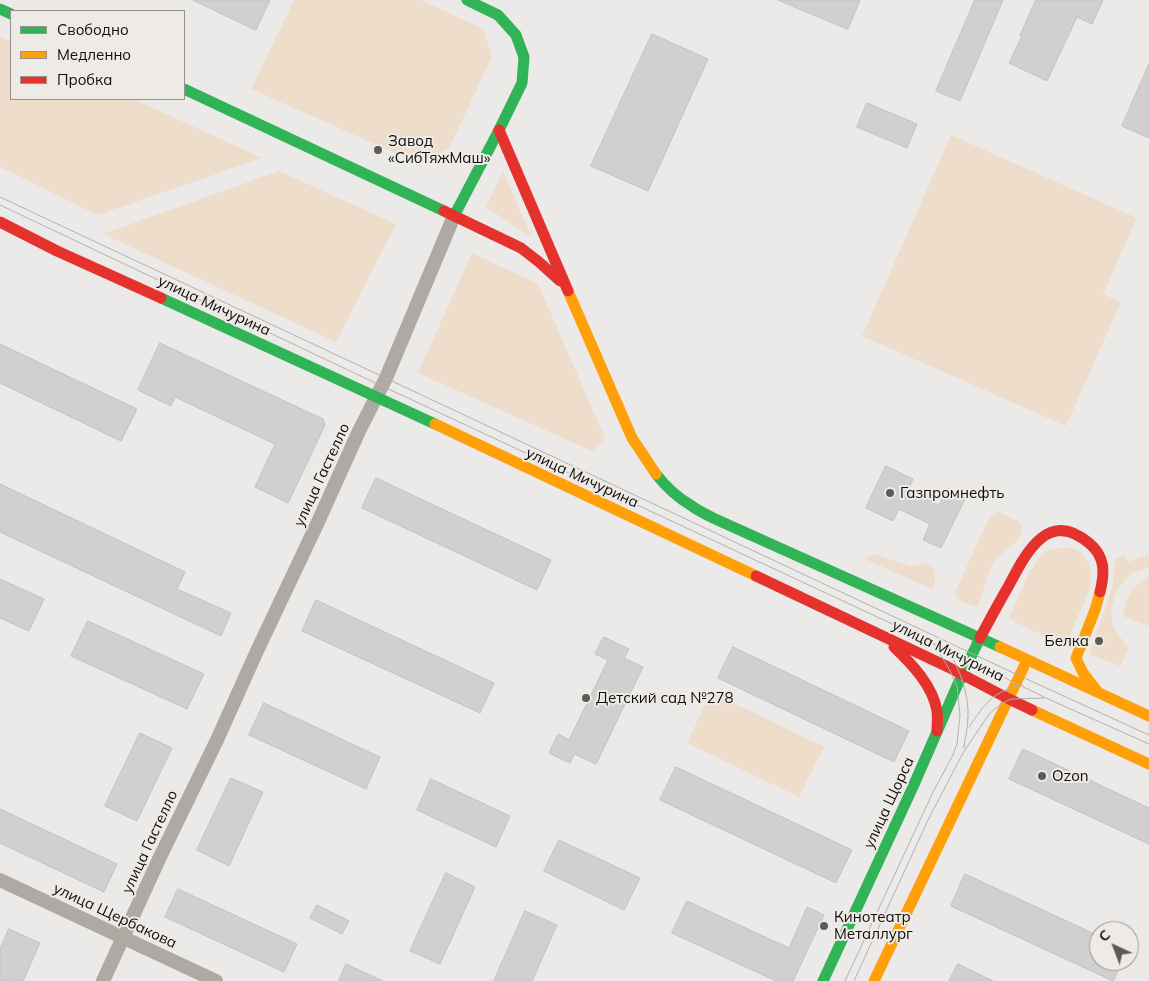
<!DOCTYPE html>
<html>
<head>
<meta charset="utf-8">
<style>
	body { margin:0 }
	#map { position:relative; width:1149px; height:981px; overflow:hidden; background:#eceae8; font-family:Mulish,sans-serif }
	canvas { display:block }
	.legend { position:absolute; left:10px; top:10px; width:175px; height:90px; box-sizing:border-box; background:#eeeae6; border:1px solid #95928f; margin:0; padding:6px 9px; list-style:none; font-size:15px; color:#0f0e0d }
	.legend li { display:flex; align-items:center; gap:10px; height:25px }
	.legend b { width:25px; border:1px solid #95928f }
	.north { position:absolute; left:1089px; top:921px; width:50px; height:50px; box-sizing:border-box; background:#eeeae6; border:1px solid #95928f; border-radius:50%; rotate:317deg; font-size:14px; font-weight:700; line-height:20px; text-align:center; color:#0f0e0d }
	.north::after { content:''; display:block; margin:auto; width:18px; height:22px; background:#5c5b5a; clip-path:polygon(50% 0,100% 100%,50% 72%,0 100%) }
</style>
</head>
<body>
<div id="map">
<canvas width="1149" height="981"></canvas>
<ul class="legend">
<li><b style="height:6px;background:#30b455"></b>Свободно</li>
<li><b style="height:6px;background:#ff9f0a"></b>Медленно</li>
<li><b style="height:6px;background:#e5322d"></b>Пробка</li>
</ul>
<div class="north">С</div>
</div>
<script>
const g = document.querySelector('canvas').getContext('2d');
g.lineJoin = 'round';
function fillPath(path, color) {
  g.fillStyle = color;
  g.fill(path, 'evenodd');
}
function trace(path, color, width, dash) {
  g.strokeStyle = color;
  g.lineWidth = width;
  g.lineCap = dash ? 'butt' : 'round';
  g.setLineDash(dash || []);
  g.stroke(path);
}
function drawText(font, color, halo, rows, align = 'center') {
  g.font = font + ' Mulish,sans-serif';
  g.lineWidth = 4;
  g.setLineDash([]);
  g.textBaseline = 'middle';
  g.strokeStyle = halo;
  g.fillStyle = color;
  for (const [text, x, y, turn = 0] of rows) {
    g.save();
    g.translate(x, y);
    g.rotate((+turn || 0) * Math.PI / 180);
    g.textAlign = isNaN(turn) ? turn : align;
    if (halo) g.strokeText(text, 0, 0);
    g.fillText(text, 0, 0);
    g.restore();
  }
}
const green = new Path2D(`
	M294 0H421L483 29 492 57 449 148 420 164 251 89Z
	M0 36 11 42V99H134L262 158 98 215 0 167Z
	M951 135 1137 218 1103 294 1121 302 1066 426 862 336Z
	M279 171 396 224 336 342 103 234Z
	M503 171 532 238 486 207Z
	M472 253 538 284 605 438 592 451 418 373Z
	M999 512 1019 522 1022 526C1022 529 1022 532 1021 534 1018 544 1002 551 996 559 985 573 986 592 977 607L965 603 957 598 955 592 988 520 994 513Z
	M1060 548H1072L1080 552 1088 562 1092 573 1089 591 1065 646 1009 619C1016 603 1030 566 1042 555 1048 550 1053 549 1060 548Z
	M876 554 911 567 924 563 930 564C937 573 935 579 934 590L865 559Z
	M1125 554 1128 562 1149 555V567L1132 573 1118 588 1111 609 1113 627 1129 649 1120 666 1089 654 1113 585 1115 559Z
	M1149 577V626L1123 616C1126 597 1131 586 1149 577Z
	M711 692 824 747 799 797 687 743Z`);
const building = new Path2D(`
	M193 0H270L256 30Z
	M778 0H860L848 29Z
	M975 0H1003L960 101 936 91Z
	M1036 0H1103L1092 24 1077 17 1047 81 1009 63 1022 36H1020Z
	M652 34 708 59 648 191 591 166Z
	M1149 64V138L1122 126Z
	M867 103 917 124 907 148 857 127Z
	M160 343 323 419 325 425 288 503 255 487 275 444 175 397 171 406 138 390Z
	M0 344 137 409 121 441 0 383Z
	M886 466 913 479 908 490 939 505 947 488 966 497 941 548 923 540 930 524 899 509 893 521 866 508Z
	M376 478 551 560 537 590 362 508Z
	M0 484 185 572 177 589 231 613 221 636 0 532Z
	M0 579 44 599 29 631 0 618Z
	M316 600 494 683 480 713 302 631Z
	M88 621 204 674 187 709 71 656Z
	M604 637 629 649 624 658 643 667 596 764 574 754 570 763 549 753 558 734 569 740 608 660 595 654Z
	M733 647 909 731 894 762 718 678Z
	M264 703 380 757 366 789 249 735Z
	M140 733 172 748 137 821 105 806Z
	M1023 749 1149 808V844L1009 779Z
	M676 767 852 850 836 883 660 800Z
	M231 778 263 792 229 866 197 850Z
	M431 779 510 816 496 847 417 810Z
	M0 809 117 864 104 892 0 843Z
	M559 840 640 878 624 910 544 871Z
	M446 873 475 887 440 964 410 951Z
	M965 874 1099 936V961H1123L1113 981 951 906Z
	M178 889 297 944 284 972 165 917Z
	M687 901 789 948 807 907 824 915 793 981H776L672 933Z
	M317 905 349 921 342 934 310 918Z
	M525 911 557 925 532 981H494Z
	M9 929 40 943 23 981H0V949Z
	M346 964 383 981H339Z
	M958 964 993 981H949Z`);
const street = new Path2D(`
	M0 880 216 981
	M103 981 160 857 217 740 257 651 318 522 359 431 386 378 454 216`);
const fast = new Path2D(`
	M0 9 11 14
	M184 89 444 211
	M454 216 499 130 522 83 524 57 516 35 498 15 467 0
	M161 298 435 424
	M656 474C666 487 678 498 692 506 698 511 706 514 713 518L1000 647
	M823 981 912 789 957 686 980 638`);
const slow = new Path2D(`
	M568 291 632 438 656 474
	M435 424 756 576
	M1000 647 1149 716
	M1097 691 1083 673 1076 658 1095 610 1100 592
	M1032 710 1149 764
	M874 981 1027 660`);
const jam = new Path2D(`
	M499 130 568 291
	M444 211 521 248 539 262 560 281
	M0 222 57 251 161 298
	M756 576 948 667 1009 699 1032 710
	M980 638C989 621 998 604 1008 587 1025 555 1047 508 1089 543 1105 556 1105 572 1100 592
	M894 647C912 664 933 686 937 711 938 718 937 725 937 731`);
const tram = new Path2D(`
	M0 197 1020 676 1149 735
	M0 205 350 371 948 650 1046 698 1149 744
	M948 650C960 670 969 694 968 717 968 727 965 738 964 748
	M969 727C984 705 994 690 1022 685
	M845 981 934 790 952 757 957 744 960 715 957 686 948 667 934 644
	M854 981 928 820 963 753 989 714 1001 704 1011 699 1044 698`);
const markers = [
	[378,150,5,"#5c5b5a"],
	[890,493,5,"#5c5b5a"],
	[1099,641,5,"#5c5b5a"],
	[586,698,5,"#5c5b5a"],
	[1042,776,5,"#5c5b5a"],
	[824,926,5,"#5c5b5a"]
];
const poiNames = [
	["Завод",388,141],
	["«СибТяжМаш»",388,158],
	["Газпромнефть",900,493],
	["Белка",1089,641,"right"],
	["Детский сад №278",596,698],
	["Ozon",1052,776],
	["Кинотеатр",834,917],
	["Металлург",834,934]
];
const streetNames = [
	["улица Мичурина",214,306,25],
	["улица Гастелло",322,475,-65],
	["улица Мичурина",582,478,25],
	["улица Мичурина",948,651,26],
	["улица Щорса",889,803,-65],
	["улица Гастелло",150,842,-65],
	["улица Щербакова",115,916,25]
];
fillPath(green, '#eeddca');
fillPath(building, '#d1d0d0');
trace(building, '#c2c1c0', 1);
trace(street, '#aea9a2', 14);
trace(fast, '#30b455', 11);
trace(slow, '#ff9f0a', 11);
trace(jam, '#e5322d', 11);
trace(tram, '#b2afac', 1);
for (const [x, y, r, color] of markers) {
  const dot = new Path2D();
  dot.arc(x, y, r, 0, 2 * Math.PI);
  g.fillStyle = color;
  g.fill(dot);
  trace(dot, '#eeeae6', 2);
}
drawText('15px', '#0f0e0d', '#eeeae6', poiNames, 'left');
drawText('15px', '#0f0e0d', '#eeeae6', streetNames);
</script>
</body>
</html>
